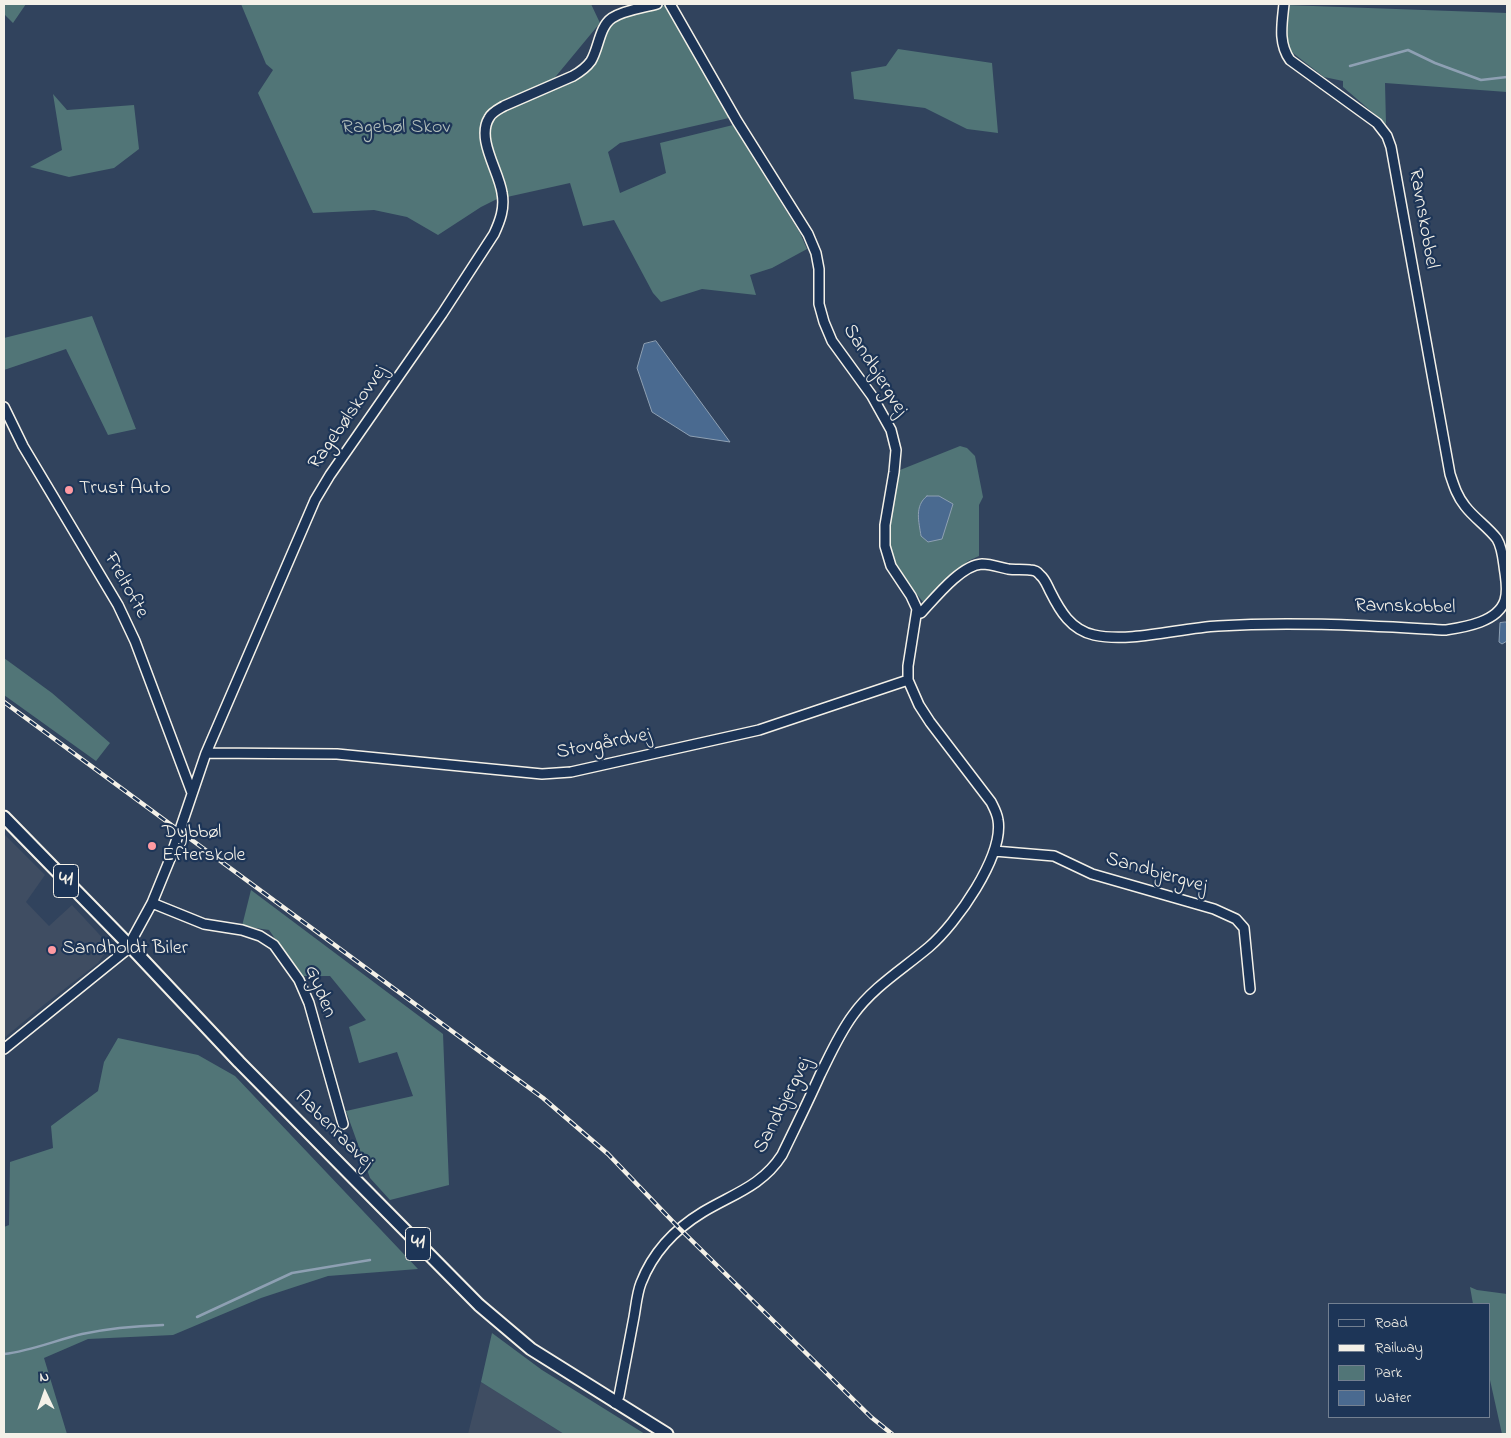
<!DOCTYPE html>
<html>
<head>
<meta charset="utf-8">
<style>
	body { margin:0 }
	#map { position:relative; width:1511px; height:1438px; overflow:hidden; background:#31435d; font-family:"Indie Flower",sans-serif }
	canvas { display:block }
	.frame { position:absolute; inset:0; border:5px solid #f4f1e8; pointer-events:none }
	.legend { position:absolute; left:1328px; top:1303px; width:162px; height:115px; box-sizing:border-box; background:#1d3557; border:1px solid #738091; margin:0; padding:6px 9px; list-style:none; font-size:15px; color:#f4f1e8 }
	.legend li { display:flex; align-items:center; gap:10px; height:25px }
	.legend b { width:25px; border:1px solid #738091 }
	.north { position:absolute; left:20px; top:1368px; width:50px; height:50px; -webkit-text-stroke:4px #1d3557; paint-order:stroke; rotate:357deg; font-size:14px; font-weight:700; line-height:20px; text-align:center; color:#f4f1e8 }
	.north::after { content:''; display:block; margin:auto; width:18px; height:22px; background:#f4f1e8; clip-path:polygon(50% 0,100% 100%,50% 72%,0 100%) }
</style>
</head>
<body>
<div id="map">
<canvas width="1511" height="1438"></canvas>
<div class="frame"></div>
<ul class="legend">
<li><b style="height:6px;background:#1d3557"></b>Road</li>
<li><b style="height:6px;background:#f4f1e8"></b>Railway</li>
<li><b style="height:14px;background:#517577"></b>Park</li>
<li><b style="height:14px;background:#4a6a90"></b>Water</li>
</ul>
<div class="north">N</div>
</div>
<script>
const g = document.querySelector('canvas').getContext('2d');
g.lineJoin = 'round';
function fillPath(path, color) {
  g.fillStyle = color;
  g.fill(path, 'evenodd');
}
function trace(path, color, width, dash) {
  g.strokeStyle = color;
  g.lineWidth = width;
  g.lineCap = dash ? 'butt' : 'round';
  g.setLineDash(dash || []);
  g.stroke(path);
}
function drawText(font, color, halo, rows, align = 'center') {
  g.font = font + ' "Indie Flower",sans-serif';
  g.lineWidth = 4.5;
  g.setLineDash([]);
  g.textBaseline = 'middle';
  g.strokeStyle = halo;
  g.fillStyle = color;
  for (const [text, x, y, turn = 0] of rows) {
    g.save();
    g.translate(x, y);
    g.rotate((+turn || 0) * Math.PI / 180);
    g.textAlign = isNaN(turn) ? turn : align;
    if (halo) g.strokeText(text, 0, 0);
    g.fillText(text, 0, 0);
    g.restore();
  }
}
const built = new Path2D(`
	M4 834 45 875 26 902 49 926 72 905 110 946 98 963 45 1004 4 1038Z
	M481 1382 564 1434H468Z`);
const green = new Path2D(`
	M4 4H26L13 23 4 14Z
	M241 4H591L600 23 552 81 486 115 479 134 499 198 481 207 438 235 407 217 374 210 313 213 258 93 273 70 266 64Z
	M666 5 729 118 620 143 608 152 620 193 666 173 660 143 733 125 800 233 807 249 772 268 750 275 756 295 702 289 661 302 653 293 614 220 583 226 570 183 507 197 490 144 489 125 502 111 583 76C597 62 601 30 613 21 625 13 651 9 666 5Z
	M1285 5 1507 13V92L1385 83 1386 124 1343 87V81L1324 77 1289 50 1283 30Z
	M898 49 992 63 998 133 967 129 925 108 854 99 851 72 886 66Z
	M53 94 67 110 134 105 139 149 114 168 69 177 30 167 62 150Z
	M92 316 136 429 108 435 66 349 4 370V338Z
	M960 446 967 448 975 456 983 497 979 505V556L968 561 923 602C914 590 898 571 892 558 881 533 894 494 900 470Z
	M4 658 52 693 110 743 96 761 4 695Z
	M251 890 443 1034 449 1185 390 1200 370 1178 346 1111 413 1096 397 1052 359 1063 349 1027 366 1020 330 976H301L269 930 242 926Z
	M118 1038 198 1055 235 1076 418 1269 328 1276 261 1298 173 1335 88 1339 44 1358 67 1434H4V1227L9 1225 10 1162 53 1148 51 1126 98 1091 104 1062Z
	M1470 1287 1477 1290 1507 1294V1434H1502L1490 1380V1304H1473Z
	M492 1333 542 1370 645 1434H564L481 1382Z`);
const water = new Path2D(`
	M656 341 730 442 690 436 652 412 637 368 644 344Z
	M927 496H939L953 504 942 539 928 542 921 536C919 522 914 506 927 496Z
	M1505 622H1507V641L1502 644 1499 642 1500 623Z`);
const stream = new Path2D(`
	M1350 66 1408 50 1435 63 1481 80 1507 77
	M197 1317 292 1273 370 1260
	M4 1354C31 1351 56 1340 82 1334 110 1328 134 1326 163 1325`);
const minor = new Path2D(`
	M4 407 23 446 118 605 135 641 192 793
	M917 614 921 613C935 598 961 565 982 564 990 564 999 567 1008 569 1015 570 1023 569 1030 570 1034 570 1038 572 1040 575 1045 579 1047 585 1050 591 1060 611 1071 630 1094 635 1130 643 1180 628 1218 626 1294 621 1370 626 1446 630 1465 627 1498 622 1505 600 1508 591 1506 581 1505 573 1503 561 1503 549 1497 539 1488 527 1474 518 1465 506 1457 496 1454 486 1450 474L1391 147 1387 136 1377 123 1290 60C1278 43 1282 24 1284 4
	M206 753 337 754 542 774 571 772 759 730 908 680
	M994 851 1054 856 1092 874 1214 909 1236 919 1244 928 1250 989
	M152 903 204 924 242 930 260 936 274 945 299 980 309 1003 343 1124
	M4 1049 124 952 129 945 152 903 170 859 206 753 315 500 330 475 442 314 494 234C500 221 505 208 502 193 499 171 476 139 489 118 492 112 499 109 504 106L573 76C580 72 586 68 591 61 599 48 599 27 612 18 624 10 643 8 657 4
	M615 1403 619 1396C624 1369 629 1343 634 1317 636 1306 637 1293 641 1283 653 1252 675 1229 703 1212 733 1194 762 1186 782 1155 795 1128 808 1102 820 1075 830 1055 839 1034 853 1015 873 987 903 969 929 947 956 924 1004 856 998 820 997 813 994 808 991 802L930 722 919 705 908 680V666L917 609 911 596 891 566 885 546V525L894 472 896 450 891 430 872 396 832 341 824 322 819 304V269L816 253 808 234 737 121 670 4`);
const major = new Path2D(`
	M4 817 129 945 239 1062 479 1305 531 1349 667 1434`);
const rail = new Path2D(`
	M4 702 543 1098 608 1154 679 1228 871 1417 892 1434`);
const markers = [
	[69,490,5,"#ff9aa2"],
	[152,846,5,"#ff9aa2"],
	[52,950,5,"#ff9aa2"]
];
const shields = [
	[66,881,25],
	[418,1244,25]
];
const shieldNames = [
	["41",66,881],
	["41",418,1244]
];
const parkNames = [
	["Ragebøl Skov",396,129]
];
const streetNames = [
	["Ravnskobbel",1422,219,80],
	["Sandbjergvej",874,371,58],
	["Ragebølskovvej",349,418,-55],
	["Freltofte",125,586,61],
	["Ravnskobbel",1405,608,1],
	["Stovgårdvej",604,745,-11],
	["Sandbjergvej",1156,874,16],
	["Gyden",319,992,68],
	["Sandbjergvej",784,1106,-63],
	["Aabenraavej",333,1131,45]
];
const poiNames = [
	["Trust Auto",79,490],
	["Dybbøl",162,834],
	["Efterskole",162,857],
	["Sandholdt Biler",62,950]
];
fillPath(built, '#3f4d62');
fillPath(green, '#517577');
fillPath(water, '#4a6a90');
trace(water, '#8ea0b3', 1);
trace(stream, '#8ea0b3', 2.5);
trace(minor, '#f4f1e8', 12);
trace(major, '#f4f1e8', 15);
trace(minor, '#1d3557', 9);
trace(major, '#1d3557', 11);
trace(rail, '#f4f1e8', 4.5);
trace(rail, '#1d3557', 2.5, [8]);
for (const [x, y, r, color] of markers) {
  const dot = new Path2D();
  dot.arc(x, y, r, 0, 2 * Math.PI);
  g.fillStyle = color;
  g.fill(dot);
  trace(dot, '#1d3557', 2);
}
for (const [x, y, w] of shields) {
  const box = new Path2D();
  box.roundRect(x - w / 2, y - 16.5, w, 33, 4);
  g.fillStyle = '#1d3557';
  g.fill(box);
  trace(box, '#f4f1e8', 1);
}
drawText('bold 19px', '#f4f1e8', null, shieldNames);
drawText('20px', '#b3bfbb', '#1d3557', parkNames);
drawText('20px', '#f4f1e8', '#1d3557', streetNames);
drawText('20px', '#f4f1e8', '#1d3557', poiNames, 'left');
</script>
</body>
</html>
